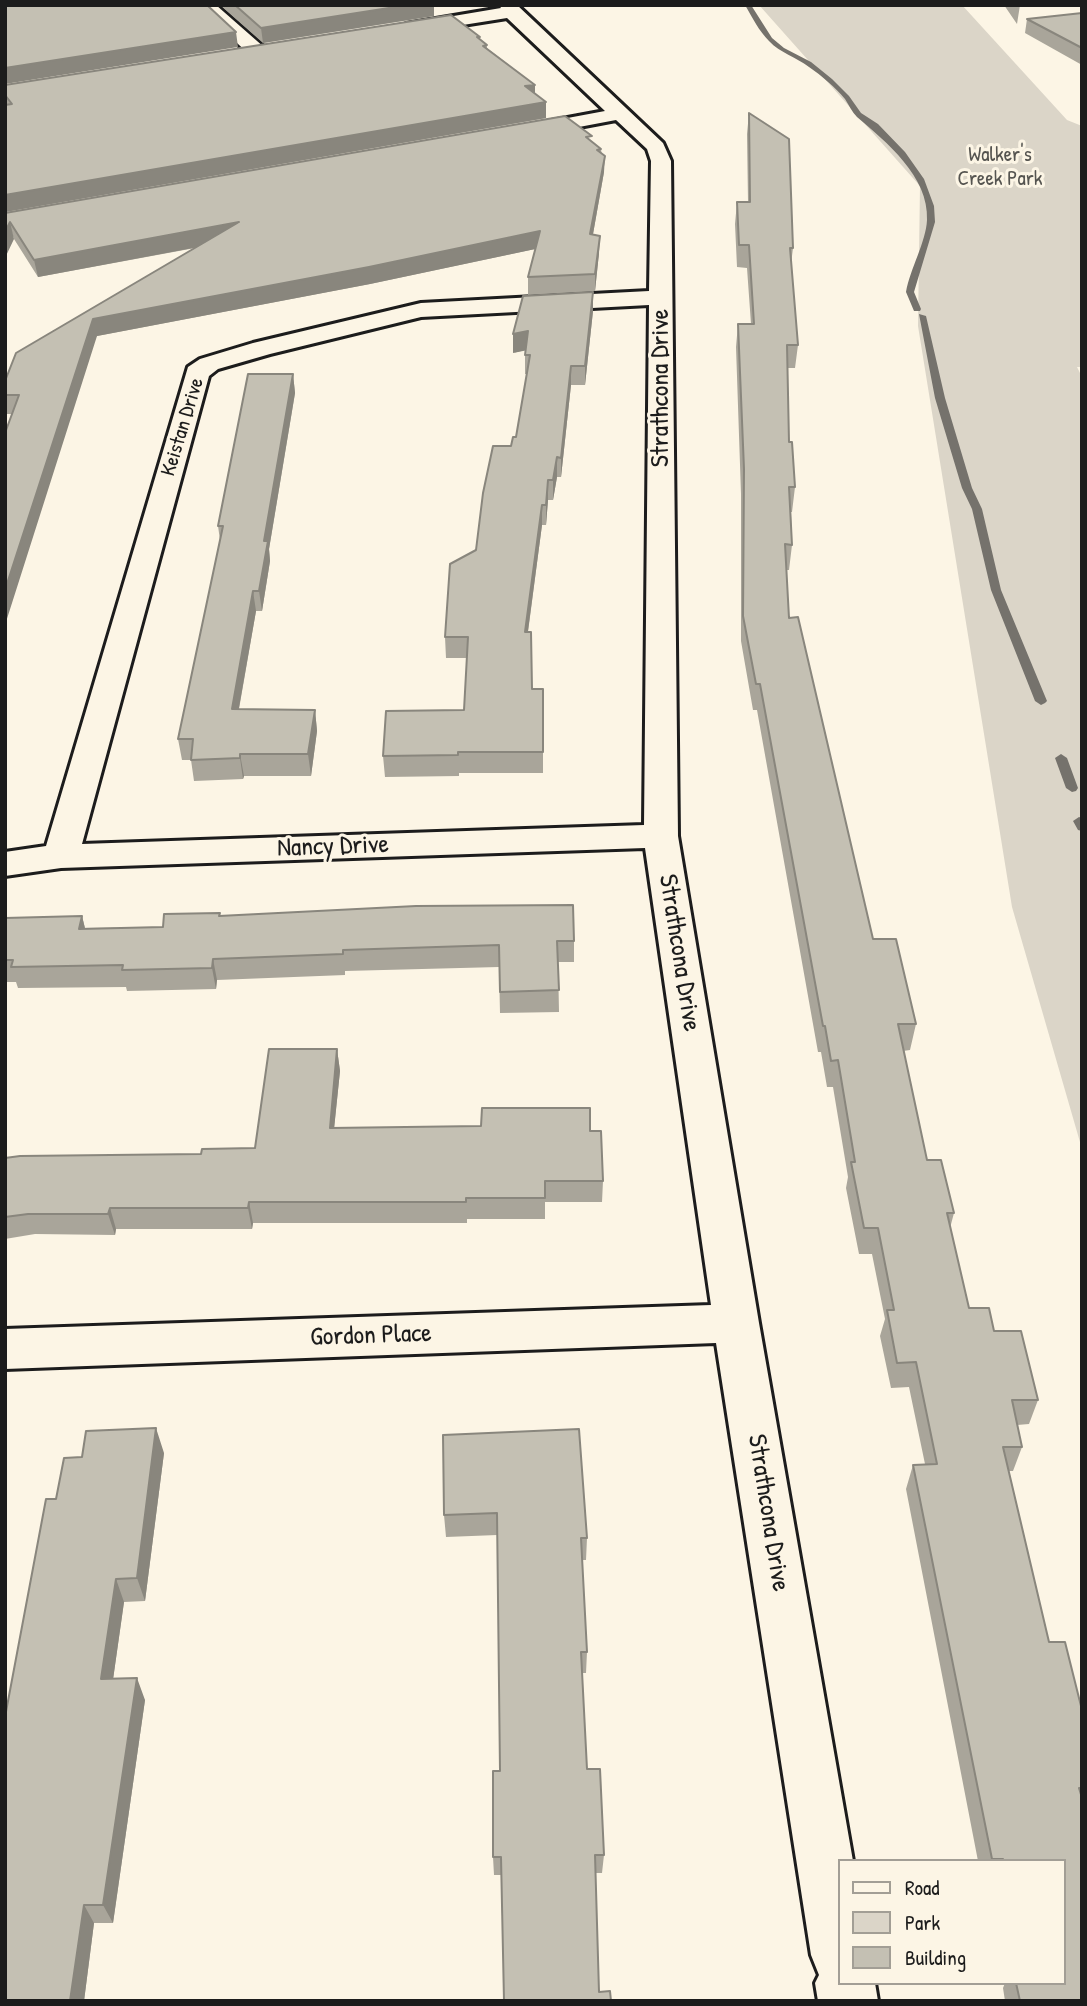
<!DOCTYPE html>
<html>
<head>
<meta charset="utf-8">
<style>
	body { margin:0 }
	#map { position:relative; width:1087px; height:2006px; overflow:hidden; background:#fcf5e5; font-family:"Patrick Hand",sans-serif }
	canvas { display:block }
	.frame { position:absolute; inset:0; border:7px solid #1c1c1c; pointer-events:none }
	.legend { position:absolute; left:838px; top:1859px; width:228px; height:126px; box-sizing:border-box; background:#fcf5e5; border:2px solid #a29e95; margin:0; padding:9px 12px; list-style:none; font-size:21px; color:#1c1c1c }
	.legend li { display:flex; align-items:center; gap:14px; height:35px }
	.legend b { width:35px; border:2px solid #a29e95 }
</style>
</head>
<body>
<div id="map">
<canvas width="1087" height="2006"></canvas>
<div class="frame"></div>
<ul class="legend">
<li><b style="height:9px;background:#fcf5e5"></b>Road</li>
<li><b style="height:19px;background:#dbd5c8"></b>Park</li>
<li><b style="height:19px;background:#c4c0b3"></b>Building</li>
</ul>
</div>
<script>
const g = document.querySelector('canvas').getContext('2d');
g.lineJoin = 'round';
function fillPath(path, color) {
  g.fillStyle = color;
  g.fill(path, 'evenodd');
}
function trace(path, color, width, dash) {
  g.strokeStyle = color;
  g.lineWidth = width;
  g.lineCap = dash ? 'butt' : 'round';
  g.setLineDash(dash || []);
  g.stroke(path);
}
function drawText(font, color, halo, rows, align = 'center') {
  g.font = font + ' "Patrick Hand",sans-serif';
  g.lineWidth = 6;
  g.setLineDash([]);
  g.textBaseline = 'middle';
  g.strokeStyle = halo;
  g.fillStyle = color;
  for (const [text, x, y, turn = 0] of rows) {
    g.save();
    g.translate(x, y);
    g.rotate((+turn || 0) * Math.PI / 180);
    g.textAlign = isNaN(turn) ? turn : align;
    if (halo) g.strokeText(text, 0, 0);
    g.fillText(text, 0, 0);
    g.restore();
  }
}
const green = new Path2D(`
	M759 5H962L1067 120 1082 126V367H1077L1082 377V1149L1012 907 918 326 920 186Z`);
const stream = new Path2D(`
	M745 5H751L772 38 784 48 811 62 832 79 849 96 861 113 878 124 905 152 924 179 934 206 935 222 914 292 921 309 920 311H914L906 292C910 269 926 242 927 220 929 176 886 142 857 117 852 112 849 105 845 99 835 87 822 76 809 67 796 57 780 53 769 41 759 31 752 17 745 5Z
	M919 314 926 316 945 398 972 488 982 509 1001 590 1047 701 1045 703 1041 705 1035 701 991 590 972 509 962 488 935 398Z
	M1061 754 1067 758 1078 788 1076 791 1072 792 1066 788 1055 758Z
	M1079 817 1082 818V831L1078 830 1073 821Z`);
const minor = new Path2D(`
	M196 5H216L265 48 267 52 265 56H251Z
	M499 5H517L663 143 671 161 678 836 759 1323 853 1861H840V1983H875L878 2001H818L815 1983 819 1975 811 1955 716 1343 5 1369V1329L711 1305 645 848 61 868 5 876V852L46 846 188 367 200 359 253 343 421 303 649 291 651 161 647 149 616 120 521 138 514 136 511 132 514 128 605 111 507 18 406 34 397 29 406 24 501 8ZM649 305 644 825 82 844 209 376 218 369 270 354 421 317Z`);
const wall = new Path2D(`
	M220 5H434V16L263 43Z
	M1004 5H1020L1017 24Z
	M1082 13V65L1025 33 1027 19Z
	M480 40 487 45V48L535 85V94L546 118 5 212V85Z
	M749 113 793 248 791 264 798 345 795 368H787L789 442 795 487 792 512H791L792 545 789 570H786L789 618 873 939 916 1024 910 1050 903 1051 927 1160 954 1213 950 1228 969 1308 994 1331 1038 1400 1029 1424 1017 1425 1022 1447 1013 1471H1009L1049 1642 1082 1710V2001H1005L1003 1988 1005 1983H1064V1861H978L906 1489 913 1465 925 1464 909 1387 891 1388 880 1336 885 1319 872 1254H859L846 1188 848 1177 833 1087H827L821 1052H818L757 710H753L741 641V494L736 347 738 324H751L747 268 737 267 735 224 737 202H748L747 134Z
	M592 142 601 149 604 172 593 234 599 253 595 291 528 295V277L535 249 370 284 97 336 12 414H5V381L195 248 38 277 14 239 5 213Z
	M593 311 585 385H571L561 477H557L553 500H548L546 525H542L528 632 532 689H543V773H459V776L385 777 383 756 464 710 467 658H446L445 637 476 550 511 446 516 437 527 374H525V350L513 353Z
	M293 374 295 393 269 549 270 561 262 611H256L239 709 315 710 317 731 311 776H244L243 779 194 781 191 760H182L178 739 220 540 218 526Z
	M82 916 85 928 163 927 220 916 574 941V962H558L559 1012 500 1013 499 967 345 971V975L217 980 216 989 127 991 126 987 18 988 16 982H5V918Z
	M337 1049 340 1071 334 1128 590 1131 603 1181 602 1202H545V1219H467V1223H253L252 1229H116L115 1235 35 1234 5 1239V1158L201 1154 255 1148Z
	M443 1435 587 1538 586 1560H582L587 1652 586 1673H582L587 1769 604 1855 602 1873H595L504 2001 501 1875H494L493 1857 500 1771 497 1535 446 1537 444 1515Z
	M164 1453 145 1601 124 1602 113 1679 145 1700 113 1923H94L84 2001H5L56 1499Z`);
const shadedWall = new Path2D(`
	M408 5H434V16L263 43 261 28Z
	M236 32 238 47 5 84V68Z
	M535 85V100L525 86Z
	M546 102V118L5 212V195Z
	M605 156 604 172 590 251V234Z
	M10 222 14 239 5 258V232Z
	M239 222 241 239 38 277 34 260Z
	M540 231V248L370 284 97 336 5 625V590L93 319Z
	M600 236 599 253 595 291V274Z
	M593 292V311L585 385V366Z
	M528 331V350L513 353V334Z
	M571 366V385L561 477V458Z
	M293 374 295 393 269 549 270 561 262 611 259 591 264 541Z
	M557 457V477L553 500V480Z
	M548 480V500L546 525V505Z
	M542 505V525L525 653V632Z
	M253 591 256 611 235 730 232 709Z
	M315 710 317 731 311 776 308 754Z
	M240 754 244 776 243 779 240 758Z
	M82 916 87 937 79 929Z
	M213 959 217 980 216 989 212 968Z
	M337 1049 340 1071 332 1149 330 1128Z
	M249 1202 253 1223 252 1229 248 1208Z
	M110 1208 116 1229 115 1235 108 1214Z
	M156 1428 164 1453 145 1601 137 1578Z
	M116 1579 124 1602 110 1701 101 1679Z
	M137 1678 145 1700 113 1923 103 1905Z
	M84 1905 94 1923 84 2001H70Z`);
const building = new Path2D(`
	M5 5H207L236 32 5 68Z
	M235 5H408L261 28Z
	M1082 13V48L1027 19Z
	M451 15 480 37H477L487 45 483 46 535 85 525 86 546 102 5 195V105L12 104 5 95V85Z
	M749 113 789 139 793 248H790L798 345H787L789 442H792L795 487H789L792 545 785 544 789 618 798 617 873 939H896L916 1024H898L927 1160H941L954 1213H947L969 1308H989L994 1331H1021L1038 1400H1012L1022 1447H1003L1049 1642H1065L1082 1710V1788H1079L1082 1798V2001H1020L1016 1983H1064V1861H1004L1003 1859H992L913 1465 937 1464 916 1362 897 1363 887 1310H894L878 1228H864L851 1162H855L838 1060 831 1061 825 1026H823L760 684H756L743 616 744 469 738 324H754L749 245H739L737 202H750Z
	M565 116 592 136 586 137 601 149 597 150 605 156 590 234 600 236 595 274 528 277 540 231 369 267 93 319 5 590V433L19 395H5V381L16 353 239 222 34 260 10 222 5 232V213Z
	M593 292 585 366H571L561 458 557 457 553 480H548L546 505H542L525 632H531L532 689H543V752H458V755L383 756 386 711 464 710 468 637H445L450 564 476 550 483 493 493 446H511L513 437H516L530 355H525L528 331 513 334 523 296Z
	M248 374H293L264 541H268L259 591H253L232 709 315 710 308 754H240V758L191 760 193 739H178L223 526H218Z
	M573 905 574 941H557L559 990 500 992 499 945 343 950V954L213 959 212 968 122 970 123 965 11 967 13 960H5V918L82 916 79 929 163 927 164 914 220 913 219 916 416 906Z
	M269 1049H337L330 1128 481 1126 482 1108H590V1131H601L603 1181H545V1198H466V1202H249L248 1208H110L108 1214H28L5 1217V1158L20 1156 201 1154 202 1149 255 1148Z
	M156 1428 137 1578 116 1579 101 1679 137 1678 103 1905H84L70 2001H5V1717L46 1499H56L64 1458 82 1457 86 1431Z
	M579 1429 587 1538H581L587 1652H581L587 1769H600L604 1855H595L599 1992 610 1991 611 2001H504L501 1857H493V1771H500L497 1513 444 1515 443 1435Z`);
const farParknames = [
	["Walker's",1000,155],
	["Creek Park",1000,179]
];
const farStreetnames = [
	["Keistan Drive",183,427,-73]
];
const streetNames = [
	["Strathcona Drive",661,388,-90],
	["Nancy Drive",333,847,-2],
	["Strathcona Drive",679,953,81],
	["Gordon Place",371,1336,-2],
	["Strathcona Drive",768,1513,81]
];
fillPath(green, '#dbd5c8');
fillPath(stream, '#75726c');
trace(minor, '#1c1c1c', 6);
fillPath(minor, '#fcf5e5');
fillPath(wall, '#a9a59a');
fillPath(shadedWall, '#89867d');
fillPath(building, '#c4c0b3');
trace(building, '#89867d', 2);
drawText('21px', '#555450', '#fcf5e5', farParknames);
drawText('21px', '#1c1c1c', '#fcf5e5', farStreetnames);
drawText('26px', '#1c1c1c', '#fcf5e5', streetNames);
</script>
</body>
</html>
